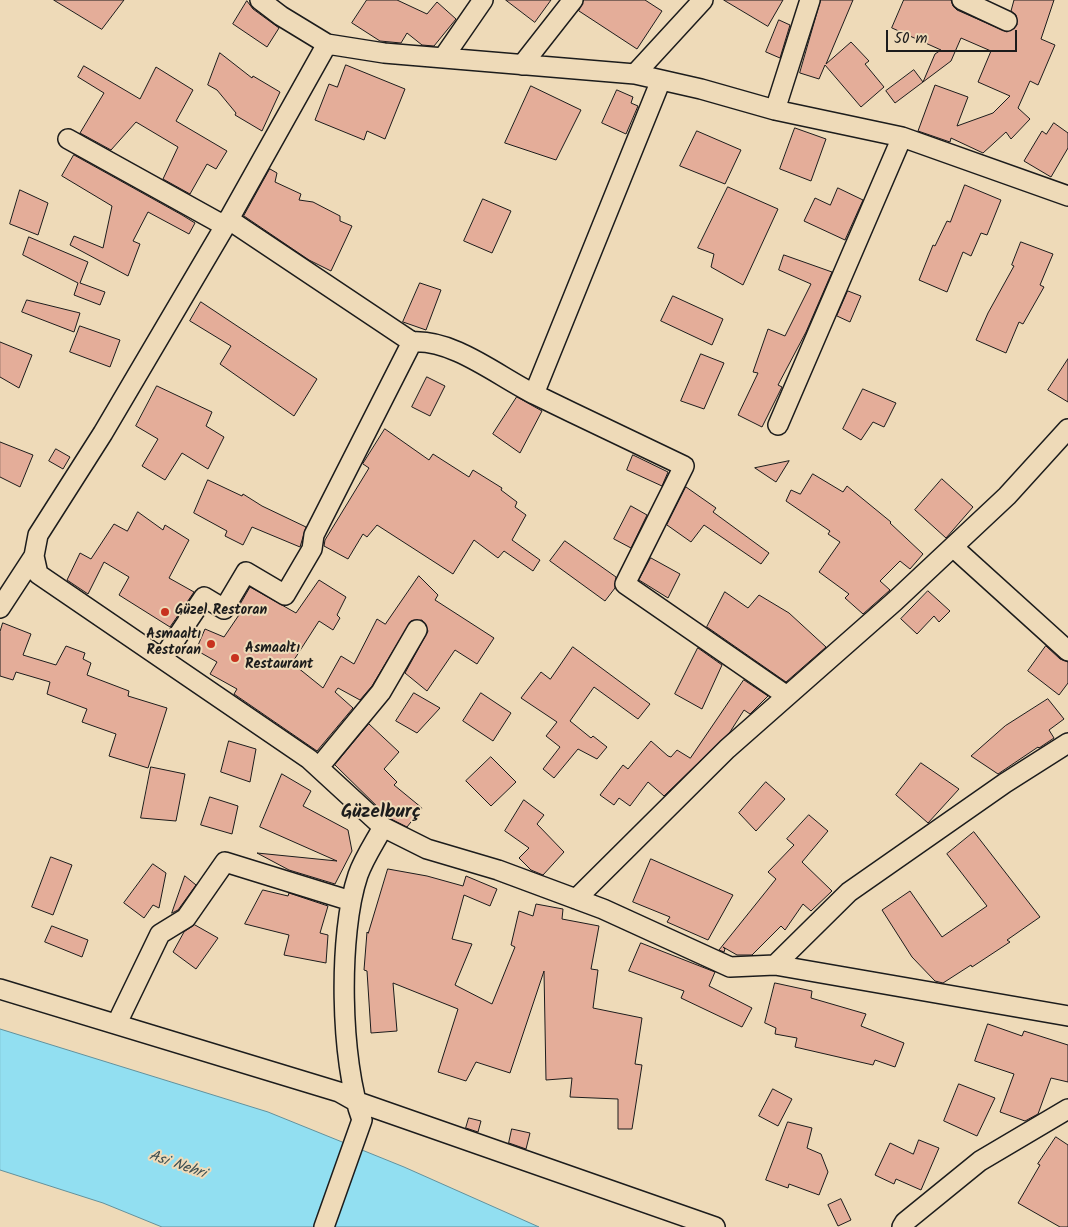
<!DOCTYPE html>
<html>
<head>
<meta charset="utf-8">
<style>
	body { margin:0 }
	#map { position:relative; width:1068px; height:1227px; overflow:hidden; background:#eedab8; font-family:Kalam,sans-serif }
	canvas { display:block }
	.scale { position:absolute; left:886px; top:30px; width:131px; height:22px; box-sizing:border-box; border:2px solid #1c1c1c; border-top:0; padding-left:6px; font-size:15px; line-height:18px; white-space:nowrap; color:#1c1c1c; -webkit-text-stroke:4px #eedab8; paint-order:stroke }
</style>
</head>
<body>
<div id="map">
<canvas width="1068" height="1227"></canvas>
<div class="scale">50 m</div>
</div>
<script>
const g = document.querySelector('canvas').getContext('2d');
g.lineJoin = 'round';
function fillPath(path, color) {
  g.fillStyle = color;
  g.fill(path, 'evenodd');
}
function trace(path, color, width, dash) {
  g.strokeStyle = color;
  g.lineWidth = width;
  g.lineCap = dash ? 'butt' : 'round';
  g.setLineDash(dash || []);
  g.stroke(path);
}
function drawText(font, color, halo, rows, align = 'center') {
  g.font = font + ' Kalam,sans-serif';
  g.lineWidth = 4;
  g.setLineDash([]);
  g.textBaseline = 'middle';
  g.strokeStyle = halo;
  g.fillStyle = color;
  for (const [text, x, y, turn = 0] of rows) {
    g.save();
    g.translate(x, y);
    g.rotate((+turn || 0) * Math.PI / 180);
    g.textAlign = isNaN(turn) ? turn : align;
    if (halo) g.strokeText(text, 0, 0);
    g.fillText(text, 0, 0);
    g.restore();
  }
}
const water = new Path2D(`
	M0 1029 268 1112 404 1167 539 1227H162L103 1203 0 1170Z`);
const building = new Path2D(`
	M54 0H124L102 29Z
	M367 0H397L427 14 437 2 456 19 434 46 422 45 407 33 401 43 380 41 352 23Z
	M506 0H551L535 22Z
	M584 0H645L662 11 637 49 579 11Z
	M724 0H783L768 26Z
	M821 0H853L826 64 851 42 869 61 865 64 884 87 861 107 825 65 819 79 800 73Z
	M904 0H951L953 6 957 10 1007 32 1017 25 1016 15 1011 11 1014 0H1054L1041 39 1055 45 1038 85 1030 81 1018 108 1030 119 1011 139 1006 132 983 153 951 138 950 142 918 131 935 85 968 97 957 126 993 113 1010 96 978 82 991 51 961 38 951 61 923 82 935 54 941 50 892 28Z
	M247 1 253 9 279 28 267 47 233 24Z
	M779 20 790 25 780 58 766 52Z
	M220 53 252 78 253 76 280 92 262 131 235 115 236 113 217 90 208 85Z
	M346 65 405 89 385 139 367 131 364 140 315 120 329 84 337 87Z
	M84 66 140 99 156 67 193 90 176 121 227 151 216 169 207 164 190 194 163 179 178 147 136 122 111 150 80 133 104 93 78 77Z
	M914 70 923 82 895 103 886 91Z
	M531 86 581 110 556 160 505 143Z
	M617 90 633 97 631 103 638 106 626 134 602 123Z
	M1054 123 1068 133V148L1051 177 1024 161 1042 131 1046 134Z
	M795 128 826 139 811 181 780 169Z
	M697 131 741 150 725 184 680 166Z
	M74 155 182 215 195 223 189 234 148 212 133 241 140 244 128 276 70 245 74 236 103 248 112 206 62 176Z
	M270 169 277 173 275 182 301 194 299 200 313 202 340 216V221L352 226 331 271 309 260 244 216Z
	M965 185 1001 200 987 235 981 233 971 256 963 252 947 292 919 280 933 245 935 246 947 221 950 222Z
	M728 187 778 209 743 285 711 267 714 254 698 248Z
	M838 188 863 200 845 240 804 221 815 198 830 205Z
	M20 190 48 203 38 235 10 224Z
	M483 199 511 211 492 253 464 241Z
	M29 237 88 262 80 283 105 292 100 305 74 295 78 283 23 255Z
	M1021 242 1053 254 1040 285 1044 287 1023 324 1019 322 1006 353 976 340 988 313 1014 266 1012 265Z
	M784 255 832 272 806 332 778 385 782 387 762 427 738 415 758 373 753 372 768 329 785 336 811 284 779 270Z
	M420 283 441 290 426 330 403 322Z
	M848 291 861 296 850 322 837 316Z
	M673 296 723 319 712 345 661 321Z
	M27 300 80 313 74 332 22 312Z
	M201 302 317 379 294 416 220 364 231 346 190 321Z
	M80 326 120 340 110 367 70 352Z
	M0 342 32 355 19 388 0 377Z
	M701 354 724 363 704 409 681 401Z
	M1068 359V402L1048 390Z
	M427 377 445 386 430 416 412 407Z
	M157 386 212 412 206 426 224 437 208 469 182 453 165 480 142 466 158 439 136 426Z
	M863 389 896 403 884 427 873 422 861 440 843 429Z
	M517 397 542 411 520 453 493 434Z
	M385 429 429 460 433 454 469 477 473 470 502 488 501 490 517 502 515 507 526 515 512 540 540 560 533 571 504 551 498 558 474 540 453 574 377 525 367 537 363 534 348 559 324 546 325 540 369 468 363 464Z
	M0 442 33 455 20 487 0 477Z
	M56 449 70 457 63 469 49 461Z
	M633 455 668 472 662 486 627 470Z
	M789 461 776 482 755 468Z
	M813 474 843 492 847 486 891 522 890 523 923 554 910 569 900 561 880 581 890 590 863 614 845 598 849 594 819 572 840 542 828 534 830 531 786 501 791 490 800 494Z
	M942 479 973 507 946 538 915 510Z
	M208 480 242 496 243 494 262 506 306 527 300 547 252 527 243 545 225 536 227 531 194 513Z
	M686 487 716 508 713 512 769 553 761 564 704 525 691 542 667 525Z
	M631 506 647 515 631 548 614 539Z
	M138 512 163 530 165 525 189 540 169 578 194 592 170 627 119 595 129 577 104 562 88 594 67 580 80 553 91 559 114 524 127 531Z
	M565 541 616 577 615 588 605 601 550 561Z
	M651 558 680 574 668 598 639 580Z
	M419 576 438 595 435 600 494 638 477 664 455 650 427 691 405 673 428 631 422 620 411 621 372 686 360 700 338 688 335 692 353 708 317 751 234 694 237 689 210 674 217 662 196 650 205 629 224 637 243 609 239 606 250 587 296 613 319 580 346 597 337 615 340 618 333 630 319 621 292 663 323 688 341 656 354 664 377 619 385 624Z
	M928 591 950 611 939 622 934 616 917 634 901 619Z
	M725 592 748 608 759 595 789 613 826 647 786 682 707 627Z
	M3 623 31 634 23 655 56 665 66 646 85 653 83 659 91 663 87 675 129 691 128 696 167 708 148 768 109 756 116 734 82 722 87 709 47 694 50 682 16 672 13 680 0 676V632Z
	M1046 646 1060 659 1068 662V683L1059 695 1028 671Z
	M573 647 650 704 638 719 594 687 570 721 591 738 593 736 607 747 597 759 578 749 554 778 543 769 560 747 546 736 557 722 521 698 541 672 550 679Z
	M698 648 722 665 702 709 675 694Z
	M744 680 768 696 750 714 744 710 730 732 664 796 648 782 630 806 619 798 614 805 600 795 623 765 628 769 651 741 668 756 671 757 677 750 690 758Z
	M414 693 440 708 417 733 396 721Z
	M481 693 511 713 493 741 463 721Z
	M1048 699 1064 719 1049 730 1054 738 1039 748 1038 747 998 774 971 756 1005 726Z
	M369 724 399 752 384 769 397 782 394 785 422 808 407 827 389 818 335 765Z
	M229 741 256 749 250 782 221 772Z
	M491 757 516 782 491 806 466 781Z
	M921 763 959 789 928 823 896 795Z
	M151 767 185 774 176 821 141 818Z
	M282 774 311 791 303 806 348 830 352 851 335 884 289 870 257 853 337 861 260 827Z
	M766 782 785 799 756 831 739 813Z
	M210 797 238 806 232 834 201 825Z
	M524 800 544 815 537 824 564 852 543 875 531 870 519 858 529 848 505 831Z
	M809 815 828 831 802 862 832 891 811 911 803 904 785 930 781 926 752 955H737L723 947 725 949 724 952 719 950 776 879 768 872 794 845 787 839Z
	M974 832 1040 917 1007 940 1010 942 972 967 971 965 943 983 935 981 912 957 882 910 910 891 942 937 987 906 947 854Z
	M51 857 72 865 53 915 32 907Z
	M651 859 733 895 708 940 667 922 670 917 633 902Z
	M153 864 166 873 159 908 153 905 144 918 124 903Z
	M388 869 427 876 463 886 466 876 497 889 490 906 464 895 452 939 472 944 455 985 492 1004 515 947 511 945 519 911 533 916 536 904 563 909 562 919 599 926 591 969 598 970 593 1008 642 1018 635 1064 642 1065 632 1129H618V1099L570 1097 572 1078 546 1080 544 971 510 1073 476 1062 466 1081 438 1072 458 1009 393 983 397 1031 371 1033 367 971 364 970 367 932 368 933Z
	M185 876 196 885 178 910 172 913Z
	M263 890 288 896 289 893 328 906 320 933 328 935 326 963 284 955 289 935 245 924Z
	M195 925 218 938 196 969 173 952 184 932Z
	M52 926 88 940 82 957 45 942Z
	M641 943 715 972 709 986 752 1008 742 1027 681 998 684 991 629 971Z
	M775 983 812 991 811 998 866 1014 861 1026 904 1043 895 1067 875 1060 873 1065 795 1047 797 1038 775 1034 776 1028 765 1023Z
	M988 1024 1022 1036 1024 1031 1068 1045V1082L1051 1078 1038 1114 1025 1121 1000 1112 1014 1074 975 1061Z
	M959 1084 995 1098 977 1136 944 1121Z
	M773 1089 792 1099 778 1126 759 1116Z
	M469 1118 481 1121 478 1132 466 1128Z
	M788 1122 812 1128 807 1148 821 1154 828 1172 819 1195 789 1184 788 1188 766 1180Z
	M512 1129 530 1133 526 1149 509 1143Z
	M1056 1137 1068 1145V1227H1060L1018 1203 1040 1165 1038 1164Z
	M919 1140 939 1148 921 1190 896 1179 894 1184 875 1175 890 1143 913 1154Z
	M841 1199 851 1220 838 1226 828 1205Z`);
const minor = new Path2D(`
	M260 0 281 16 327 44 384 53 635 74 701 89 775 110 902 137 1068 196
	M962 0 1007 21
	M327 44 225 226 103 433 38 535 34 556 38 574 309 759 383 827 427 849 498 870 603 909 730 967 775 965 849 892 1005 783 1068 743
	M443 58 483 0
	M522 65 573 0
	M635 74 703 0
	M775 110 810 0
	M68 139 225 226
	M228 219 412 342C454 339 499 377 536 395 585 419 634 442 684 466L625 584 787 696
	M534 394 661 80
	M778 425 902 137
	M953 547 1068 651
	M0 608 34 556
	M163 658 204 597 224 609 246 572 285 595 312 549 314 535 412 342
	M319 767 381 692 417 630
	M576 899 727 749 895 601 1007 496 1068 429
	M775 965 1068 1016
	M0 989 339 1092 355 1101 715 1227
	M117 1023 160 934 186 918 225 862 351 901
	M324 1227 362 1120C340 1062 338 934 358 875 364 858 375 842 383 827
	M902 1227 905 1222 980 1161 1068 1109`);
const markers = [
	[165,612,5,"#c8321e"],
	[211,644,5,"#c8321e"],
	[235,658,5,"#c8321e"]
];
const poiNames = [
	["Güzel Restoran",175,612],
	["Asmaaltı",201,636,"right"],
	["Restoran",201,652,"right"],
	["Asmaaltı",245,650],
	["Restaurant",245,666]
];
const waterNames = [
	["Asi Nehri",177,1166,19]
];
const districtNames = [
	["Güzelburç",381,814]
];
fillPath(water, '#92dff1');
trace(water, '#63919c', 1);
fillPath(building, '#e4ad99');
trace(building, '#1c1c1c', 1);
trace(minor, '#1c1c1c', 22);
trace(minor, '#eedab8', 19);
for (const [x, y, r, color] of markers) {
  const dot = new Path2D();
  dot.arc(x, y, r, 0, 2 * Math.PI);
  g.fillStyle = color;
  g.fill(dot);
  trace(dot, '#eedab8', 2);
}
drawText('bold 14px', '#1c1c1c', '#eedab8', poiNames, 'left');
drawText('italic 15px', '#3a4d51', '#eedab8', waterNames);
drawText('bold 19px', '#1c1c1c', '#eedab8', districtNames);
</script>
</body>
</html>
